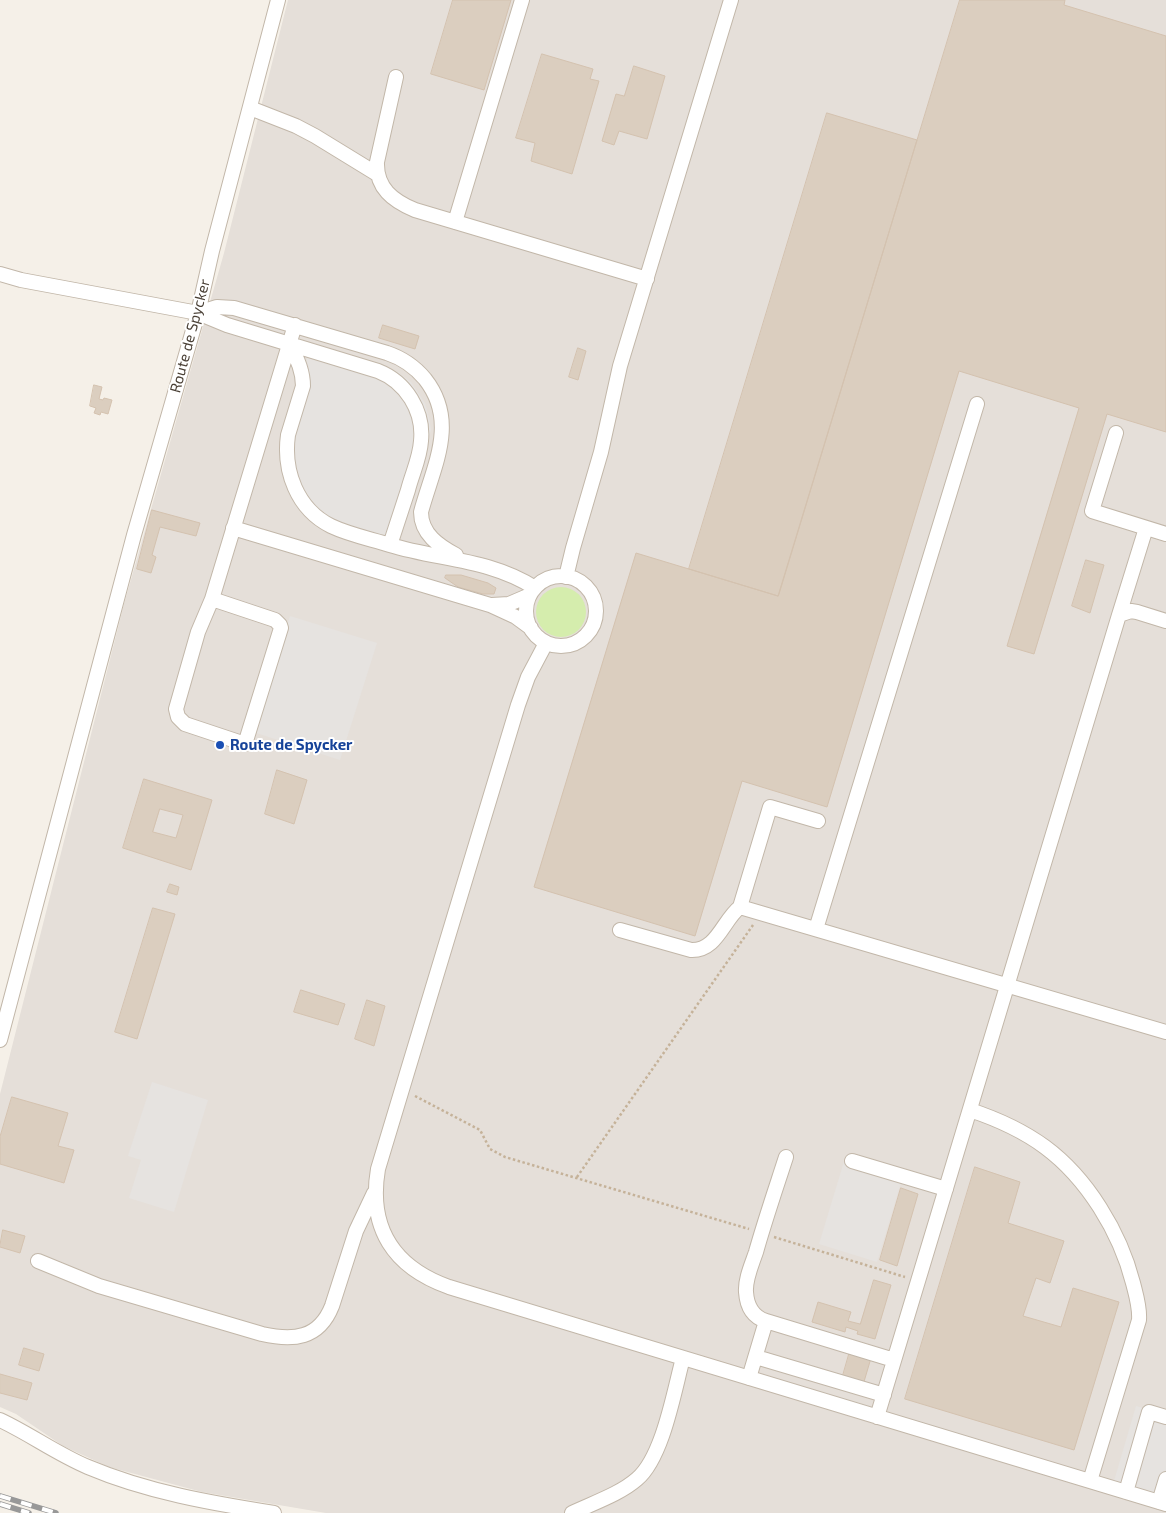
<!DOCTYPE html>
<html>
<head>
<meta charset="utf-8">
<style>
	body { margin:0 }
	canvas { display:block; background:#f5f0e8 }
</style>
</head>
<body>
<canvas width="1166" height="1513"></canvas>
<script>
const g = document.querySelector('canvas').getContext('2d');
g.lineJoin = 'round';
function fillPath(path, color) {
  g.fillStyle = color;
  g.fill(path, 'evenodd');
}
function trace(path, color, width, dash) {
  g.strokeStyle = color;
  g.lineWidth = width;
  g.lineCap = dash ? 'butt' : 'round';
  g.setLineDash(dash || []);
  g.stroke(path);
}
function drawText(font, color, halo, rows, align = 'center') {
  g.font = font + ' "Exo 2",sans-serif';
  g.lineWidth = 4;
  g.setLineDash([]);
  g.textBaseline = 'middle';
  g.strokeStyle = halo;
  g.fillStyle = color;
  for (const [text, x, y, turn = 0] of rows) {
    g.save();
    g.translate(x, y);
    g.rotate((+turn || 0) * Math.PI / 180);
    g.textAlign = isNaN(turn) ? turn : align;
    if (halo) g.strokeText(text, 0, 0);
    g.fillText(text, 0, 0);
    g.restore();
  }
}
const industrial = new Path2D(`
	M288 0H1166V1513H326L202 1492 109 1467 63 1446 16 1414 0 1407V1094L124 604 224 253Z`);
const green = new Path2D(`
	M536 612a25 25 0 1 1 50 0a25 25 0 1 1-50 0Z`);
const parking = new Path2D(`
	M312 343 383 365 398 372 411 382 425 403 429 418 431 430 394 554 337 536 327 531 309 519 299 509 287 488 282 466 280 454 281 442Z
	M290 616 377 643 340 760 253 732Z
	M152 1082 208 1100 174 1212 129 1198 141 1160 128 1156Z
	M846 1155 904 1173 877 1262 819 1244Z
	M1136 1406 1166 1415V1496L1114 1481Z`);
const building = new Path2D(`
	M453 0H511L484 90 431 74Z
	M960 0H1065L1064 5 1166 36V432L1107 414 1034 654 1007 646 1079 408 959 371 827 807 742 781 695 936 534 887 636 553 778 596Z
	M542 54 593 69 590 79 599 81 572 174 531 161 535 143 516 138Z
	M634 66 665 76 647 139 619 131 614 145 602 141 616 94 624 96Z
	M827 113 917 140 778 596 689 569Z
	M383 325 419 336 415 349 379 338Z
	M578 348 586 351 578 380 569 377Z
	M94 385 102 387 99 399 103 400 104 398 112 400 108 414 101 412 100 415 94 413 96 408 90 406Z
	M152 510 200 523 196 536 160 527 152 555 156 557 151 573 137 569Z
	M1086 560 1104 565 1090 613 1072 606Z
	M446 575H461L488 583 496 588 494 594H483L458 587 445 578Z
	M277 770 307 780 294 824 265 814Z
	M144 779 212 800 191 870 123 848ZM160 809 183 815 176 838 153 832Z
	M170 884 179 887 177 895 167 892Z
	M153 908 175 914 137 1039 115 1032Z
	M301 990 345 1004 338 1025 294 1012Z
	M367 1000 385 1006 374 1046 355 1039Z
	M12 1097 68 1113 58 1146 74 1150 64 1183 0 1164V1137Z
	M975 1167 1020 1182 1008 1223 1064 1241 1050 1283 1036 1278 1023 1316 1061 1327 1073 1288 1119 1302 1074 1450 905 1399Z
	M901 1188 918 1194 897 1266 880 1260Z
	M3 1230 25 1236 20 1253 0 1247Z
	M874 1280 891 1285 875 1339 857 1334 858 1331 846 1327 845 1332 812 1322 818 1302 851 1312 848 1321 860 1324Z
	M24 1348 44 1354 39 1371 19 1365Z
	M850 1351 871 1358 863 1385 842 1379Z
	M0 1374 32 1383 27 1400 0 1393Z`);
const path = new Path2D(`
	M415 1096 480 1130 490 1149 505 1157 749 1229
	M577 1177 753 925
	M774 1237 905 1277`);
const minor = new Path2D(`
	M396 77 377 162C376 188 393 201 415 210L647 279
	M250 108 296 126 315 136 377 174
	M455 222 522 0
	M0 274 21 280 198 313 227 325 378 371C406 382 424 411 421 441 420 458 412 474 408 490 402 508 396 527 390 545 439 560 490 559 535 588
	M198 313 217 307 234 308 387 353C402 358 415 367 425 379 459 422 433 467 421 512 421 534 439 546 456 555
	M289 344C297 357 303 370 303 386L288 435C283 471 297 509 331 526 350 535 371 539 390 545
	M1116 433 1092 511 1166 534
	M233 528 490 605 516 617 531 628
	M526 611a35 35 0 1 1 70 0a35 35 0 1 1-70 0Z
	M566 577 573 548 601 452 620 366 731 0
	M212 599 275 620 280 625 281 628 245 744 185 724 178 717 176 709 198 632 212 599 295 325
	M492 605 509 604 530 595
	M1119 615 1131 611 1137 612 1166 621
	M546 643 528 677 518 705 378 1169C368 1228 393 1267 449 1287L1166 1504
	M740 907 1166 1032
	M816 929 977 404
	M620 930 691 950C717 951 723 920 740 907L770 807 818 821
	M0 1040 134 535 198 313 212 251 278 0
	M970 1110C997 1119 1022 1130 1045 1147 1087 1178 1120 1232 1133 1283 1136 1295 1140 1307 1139 1320L1090 1481
	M852 1161 946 1189
	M38 1261 99 1286 262 1334C293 1341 319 1339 332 1306L356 1231 374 1193
	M766 1321C753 1317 747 1307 746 1292 745 1279 752 1264 756 1252 765 1220 776 1188 786 1157
	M756 1357 884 1395
	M749 1378 766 1321 894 1360
	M877 1417 1119 615 1146 528
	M0 1420C30 1434 57 1454 88 1467 147 1492 211 1503 274 1513
	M1126 1492 1149 1412 1166 1417
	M1159 1502 1166 1479
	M572 1513C593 1503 620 1494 637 1479 663 1457 674 1391 683 1358`);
const rail = new Path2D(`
	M0 1496 56 1513
	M0 1504 29 1513`);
const markers = [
	[220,745,5,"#1a4fb4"]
];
const streetNames = [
	["Route de Spycker",190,336,-75]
];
const transitNames = [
	["Route de Spycker",230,745]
];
fillPath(industrial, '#e5dfd9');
fillPath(green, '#d5edad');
fillPath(parking, '#e6e3e0');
fillPath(building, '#dbcebf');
trace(building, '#d4c2af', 1);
trace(minor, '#c2b7a9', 16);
trace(path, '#c5b299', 2.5, [2.5, 2.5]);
trace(minor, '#fff', 14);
trace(rail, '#989898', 5.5);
trace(rail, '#fff', 4, [11]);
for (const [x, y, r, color] of markers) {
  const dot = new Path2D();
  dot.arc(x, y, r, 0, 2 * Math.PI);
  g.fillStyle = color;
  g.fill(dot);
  trace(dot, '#fff', 2);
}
drawText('15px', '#4a4036', '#fff', streetNames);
drawText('bold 15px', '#164399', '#fff', transitNames, 'left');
</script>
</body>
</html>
